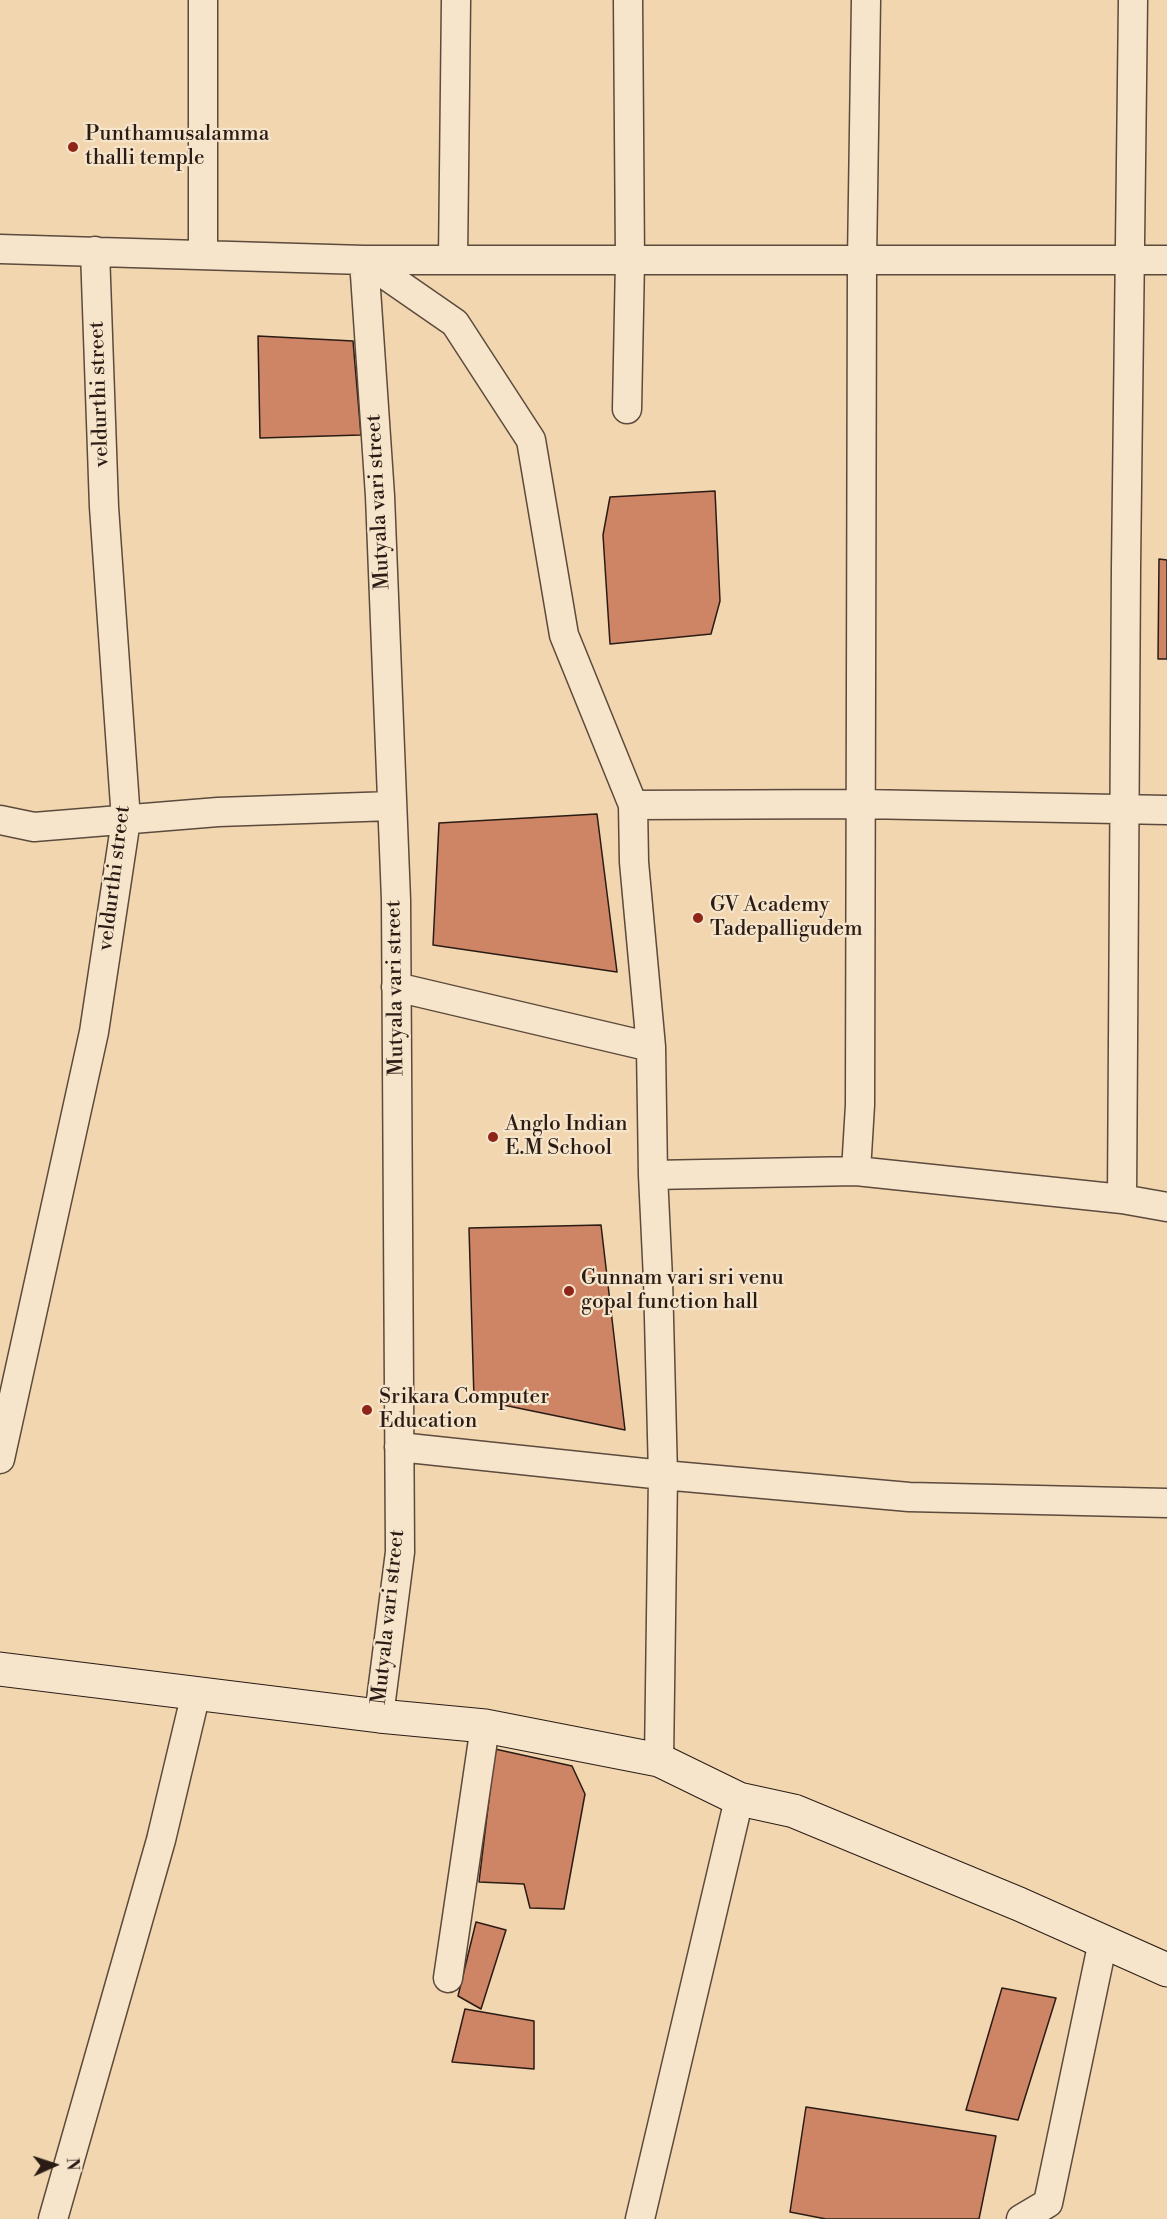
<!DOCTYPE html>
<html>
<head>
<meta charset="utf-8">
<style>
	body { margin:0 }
	#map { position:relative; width:1167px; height:2219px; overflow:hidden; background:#f1d6af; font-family:"Libre Bodoni",serif }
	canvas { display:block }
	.north { position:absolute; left:24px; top:2135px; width:60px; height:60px; -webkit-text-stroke:4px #f6e4cb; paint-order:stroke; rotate:87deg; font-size:16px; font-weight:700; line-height:24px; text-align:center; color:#2a1c15 }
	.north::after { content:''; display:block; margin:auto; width:21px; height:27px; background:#2a1c15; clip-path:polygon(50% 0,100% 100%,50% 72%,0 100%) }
</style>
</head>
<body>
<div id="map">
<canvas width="1167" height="2219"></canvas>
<div class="north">N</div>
</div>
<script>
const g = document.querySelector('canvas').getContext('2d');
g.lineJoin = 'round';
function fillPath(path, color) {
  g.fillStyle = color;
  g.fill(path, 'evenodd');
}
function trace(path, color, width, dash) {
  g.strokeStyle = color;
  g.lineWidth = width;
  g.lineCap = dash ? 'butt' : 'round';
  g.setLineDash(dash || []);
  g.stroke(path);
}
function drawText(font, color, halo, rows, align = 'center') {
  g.font = font + ' "Libre Bodoni",serif';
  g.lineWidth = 4.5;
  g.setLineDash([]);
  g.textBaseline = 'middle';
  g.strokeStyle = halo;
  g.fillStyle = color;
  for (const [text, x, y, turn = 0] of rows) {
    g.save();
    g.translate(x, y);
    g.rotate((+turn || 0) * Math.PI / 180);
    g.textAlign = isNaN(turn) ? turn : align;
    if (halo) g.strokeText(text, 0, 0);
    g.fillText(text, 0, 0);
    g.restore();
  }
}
const building = new Path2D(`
	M258 336 353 341 361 435 260 438Z
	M715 491 720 601 711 634 610 644 603 535 610 497Z
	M1159 559 1167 560V659H1158Z
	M597 814 617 972 433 945 439 823Z
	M601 1225 625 1430 474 1399 469 1228Z
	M495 1749 572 1766 585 1794 564 1909 530 1908 524 1884 479 1882Z
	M476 1922 506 1930 481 2009 458 1996Z
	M1002 1988 1056 1998 1018 2120 966 2110Z
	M465 2009 534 2021V2069L452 2062Z
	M806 2107 996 2136 979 2219H826L790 2212Z`);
const street = new Path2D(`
	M203 0V254
	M0 249 364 260H1167
	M364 260 455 323 531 440 564 635 633 805 634 862 651 1047 653 1175 658 1279 663 1475 659 1760
	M364 260 380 496 396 900 400 1552 379 1716
	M453 260 456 0
	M627 409 630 261 628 0
	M633 805 862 804 1167 810
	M0 820 34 827 218 812 392 806
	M396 987 651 1047
	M856 1171 860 1105 862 261 866 0
	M653 1175 856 1171 1122 1199 1167 1207
	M1122 1199 1126 568 1133 0
	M399 1447 663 1475 909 1497 1167 1503
	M0 1459 94 1032 126 820 104 507 95 251
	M448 1978 485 1726
	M53 2219 161 1840 196 1693
	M640 2219 739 1799
	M1021 2219 1048 2203 1103 1941`);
const secondary = new Path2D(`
	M0 1669 379 1716 485 1726 659 1760 739 1799 794 1811 1019 1904 1167 1970`);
const markers = [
	[73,147,6,"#8f2418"],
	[698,918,6,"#8f2418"],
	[493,1137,6,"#8f2418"],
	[569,1291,6,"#8f2418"],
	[367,1410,6,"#8f2418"]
];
const poiNames = [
	["Punthamusalamma",85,135],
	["thalli temple",85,159],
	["GV Academy",710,906],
	["Tadepalligudem",710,930],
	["Anglo Indian",505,1125],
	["E.M School",505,1149],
	["Gunnam vari sri venu",581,1279],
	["gopal function hall",581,1303],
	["Srikara Computer",379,1398],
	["Education",379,1422]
];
const streetNames = [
	["veldurthi street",100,394,-92],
	["Mutyala vari street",379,502,-93],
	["veldurthi street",115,878,-83],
	["Mutyala vari street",396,988,-91],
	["Mutyala vari street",389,1617,-84]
];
fillPath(building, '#ce8565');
trace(building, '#2a1c15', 1.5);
trace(street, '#5c4a3c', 31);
trace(secondary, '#2a1c15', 35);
trace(street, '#f6e4cb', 28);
trace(secondary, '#f6e4cb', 33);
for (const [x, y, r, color] of markers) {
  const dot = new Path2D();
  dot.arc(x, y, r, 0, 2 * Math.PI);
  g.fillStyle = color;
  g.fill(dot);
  trace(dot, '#f6e4cb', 2);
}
drawText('21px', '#2a1c15', '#f6e4cb', poiNames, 'left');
drawText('21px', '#2a1c15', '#f6e4cb', streetNames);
</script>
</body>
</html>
